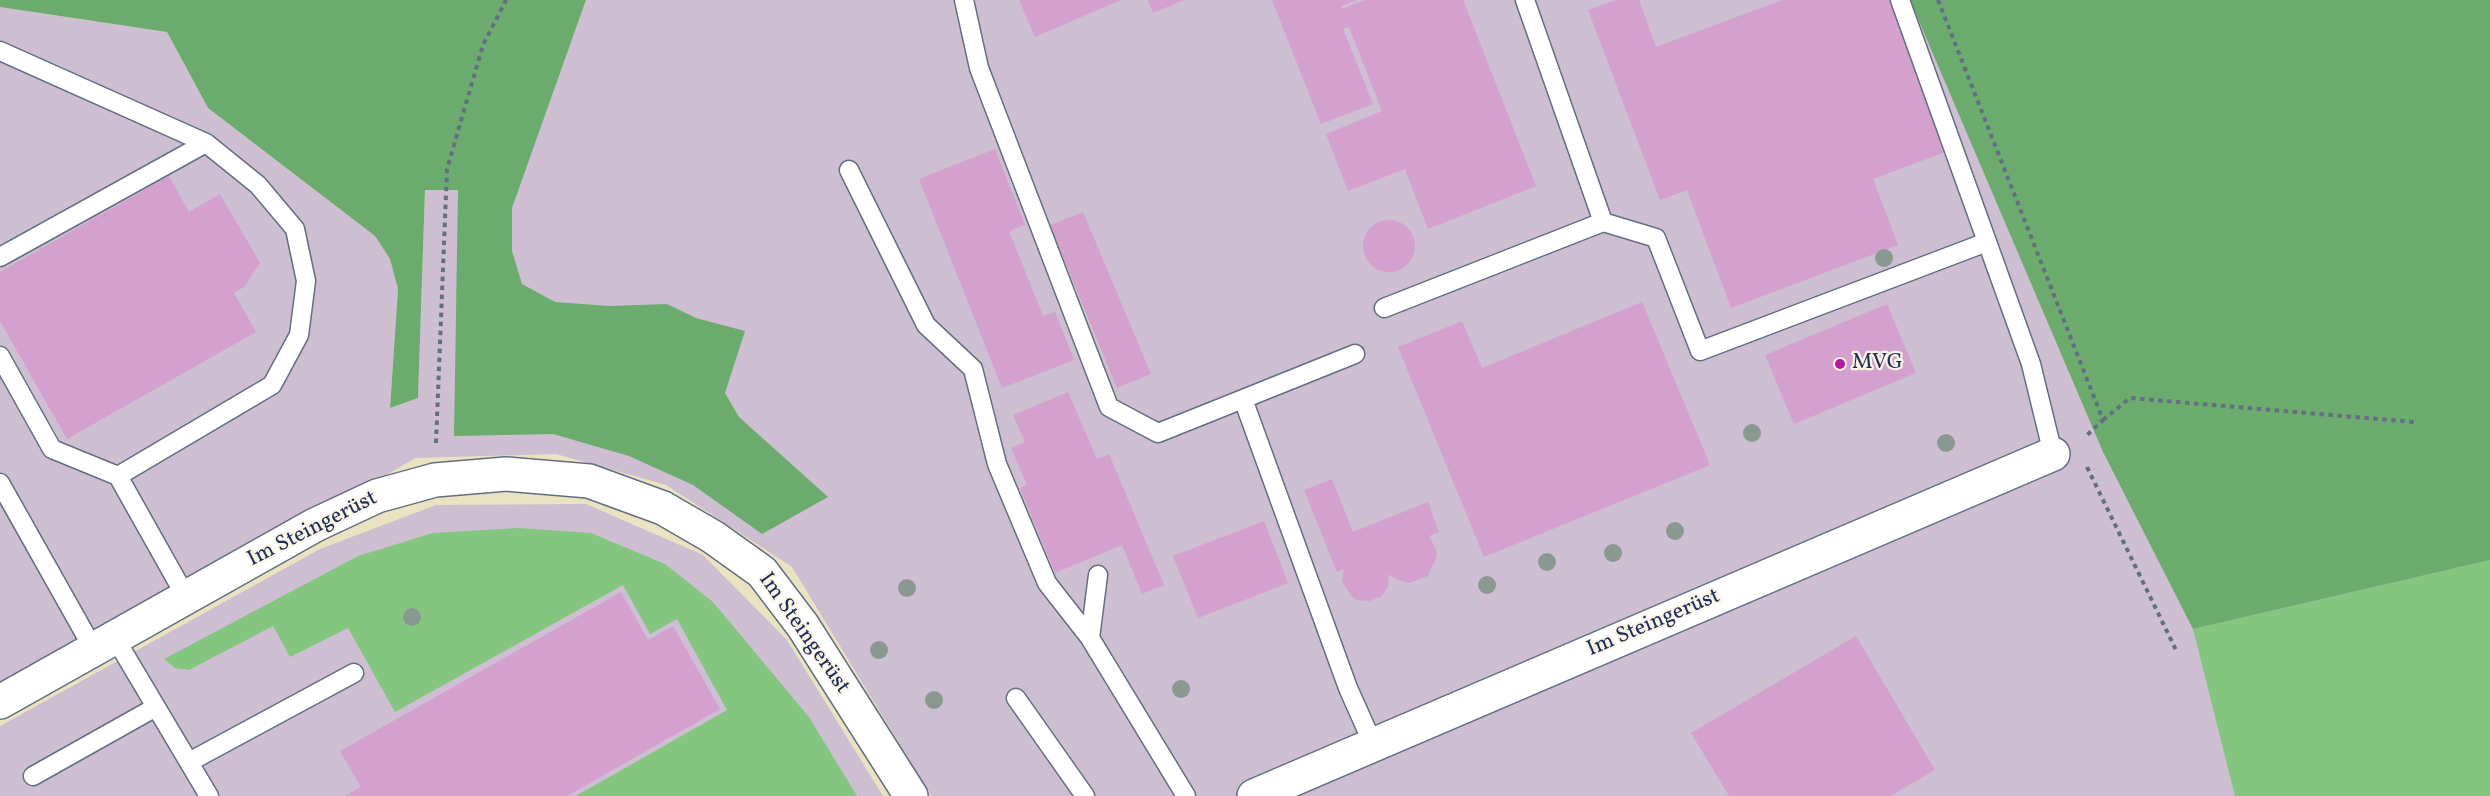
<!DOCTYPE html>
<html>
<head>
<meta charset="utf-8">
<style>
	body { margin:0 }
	canvas { display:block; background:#eae3c1 }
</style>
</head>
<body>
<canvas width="2490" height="796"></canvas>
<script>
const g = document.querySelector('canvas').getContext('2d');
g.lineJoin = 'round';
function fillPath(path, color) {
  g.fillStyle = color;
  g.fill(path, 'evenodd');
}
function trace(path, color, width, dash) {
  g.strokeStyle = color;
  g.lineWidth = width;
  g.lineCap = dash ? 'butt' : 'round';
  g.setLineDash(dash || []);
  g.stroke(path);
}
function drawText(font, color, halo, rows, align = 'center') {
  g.font = font + ' Vollkorn,serif';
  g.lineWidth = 4.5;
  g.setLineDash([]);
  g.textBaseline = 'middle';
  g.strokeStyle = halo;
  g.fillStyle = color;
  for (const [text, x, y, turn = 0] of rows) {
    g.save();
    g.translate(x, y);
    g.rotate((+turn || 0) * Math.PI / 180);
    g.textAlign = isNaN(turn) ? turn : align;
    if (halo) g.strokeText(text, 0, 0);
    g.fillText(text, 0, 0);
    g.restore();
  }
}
const industrial = new Path2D(`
	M586 0H2069L2490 312V796H931L792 567 666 485 556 454 416 458 0 693V7L167 32 208 108 375 236 390 259 398 289 390 408 418 398 425 190H458L512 207Z
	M586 504 703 555 787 640 883 796H0V726L320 549 436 505Z`);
const green = new Path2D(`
	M518 528 591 533 665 564 713 602 809 717 857 796H576L727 710 677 619 650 634 623 585 395 712 348 628 290 657 273 626 189 670 175 668 164 659 358 556 433 533Z
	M2490 560V796H2235L2193 629Z`);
const forest = new Path2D(`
	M0 0H586L512 208V251L522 284 555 302 609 306 667 304 696 318 745 331 725 393 739 417 828 497 762 534 693 485 629 456 553 434 454 436 458 190H425L418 398 390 408 398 289 390 259 375 236 208 108 167 32 0 7Z
	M1910 0H2490V560L2193 629 2103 452Z`);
const building = new Path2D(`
	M1019 0H1121L1035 37Z
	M1148 0H1184L1153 13Z
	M1272 0H1357L1341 6 1342 9 1365 0H1463L1536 186 1428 229 1405 169 1348 191 1326 134 1382 111 1349 27 1343 29 1373 104 1321 124Z
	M1616 0H1639L1656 47 1782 0H1890L1948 151 1873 179 1898 245 1731 308 1687 190 1660 200 1588 10Z
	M995 149 1025 225 1009 231 1043 316 1055 312 1074 360 1002 388 919 179Z
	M169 176 189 212 220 194 260 263 244 287 234 293 256 332 67 439 0 321V272Z
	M1083 212 1151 374 1117 388 1050 225Z
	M1363 246a26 26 0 1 1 52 0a26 26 0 1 1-52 0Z
	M1642 302 1710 465 1484 557 1398 347 1462 321 1482 368Z
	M1887 304 1916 373 1794 424 1765 355Z
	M1068 392 1097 459 1109 454 1164 585 1142 594 1122 545 1055 573 1020 488 1027 485 1011 448 1025 442 1013 415Z
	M1332 479 1353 532 1428 502 1439 532 1429 536 1436 549 1437 556 1428 576 1409 583 1395 579 1389 574 1388 587 1381 597 1369 601 1357 600 1352 597 1342 581 1344 569 1337 572 1304 490Z
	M1264 521 1288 583 1198 618 1173 556Z
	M621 592 648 640 673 626 720 709 567 796H345L361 787 340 751Z
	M1856 636 1935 770 1890 796H1729L1691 733Z`);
const path = new Path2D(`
	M1938 0 2103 420 2085 437
	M2103 420 2130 398 2414 422
	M436 443 447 169 483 45 506 0
	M2087 467 2176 650`);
const lane = new Path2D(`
	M964 0 979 68 1109 407 1158 433 1243 399
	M1525 0 1603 222
	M1900 0 2031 364 2053 454
	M0 51 206 143 258 185 295 229 306 281 299 335 272 385 118 476 186 597
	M849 170 926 325 973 369 997 464 1047 583 1090 638
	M0 257 206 143
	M1384 308 1603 222 1656 238 1700 351 1987 242
	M1355 354 1243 399 1348 688 1373 744
	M0 356 52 449 118 476
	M0 483 94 650
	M1098 575 1090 638 1186 796
	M115 638 209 796
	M1016 698 1085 796
	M189 762 354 673
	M33 776 156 707`);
const street = new Path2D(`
	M0 702 315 525 377 496 435 480 506 474 589 481 663 508 713 537 762 572 803 626 911 796
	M1254 796 2053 454`);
const trees = [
	[1884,258],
	[1752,433],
	[1946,443],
	[1675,531],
	[1613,553],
	[1547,562],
	[1487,585],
	[907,588],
	[412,617],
	[879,650],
	[1181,689],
	[934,700]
];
const markers = [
	[1840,364,6,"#b5179e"]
];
const poiNames = [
	["MVG",1852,364]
];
const streetNames = [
	["Im Steingerüst",313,530,-27],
	["Im Steingerüst",1654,624,-23],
	["Im Steingerüst",803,634,55]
];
fillPath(industrial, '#cdbed2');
fillPath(green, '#84c67f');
fillPath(forest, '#6bab6e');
fillPath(building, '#d4a0cd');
trace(lane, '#636e81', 21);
trace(street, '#636e81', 36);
trace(path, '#636e81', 4, [4.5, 4.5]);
trace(lane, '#fff', 18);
trace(street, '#fff', 33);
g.fillStyle = '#899990';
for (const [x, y] of trees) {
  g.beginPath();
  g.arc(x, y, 9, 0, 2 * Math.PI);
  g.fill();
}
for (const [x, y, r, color] of markers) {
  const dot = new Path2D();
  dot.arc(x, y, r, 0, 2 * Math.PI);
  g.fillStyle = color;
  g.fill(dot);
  trace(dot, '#fcf5e5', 2);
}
drawText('22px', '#1b2f5e', '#fcf5e5', poiNames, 'left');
drawText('22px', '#1b2f5e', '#fcf5e5', streetNames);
</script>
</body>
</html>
